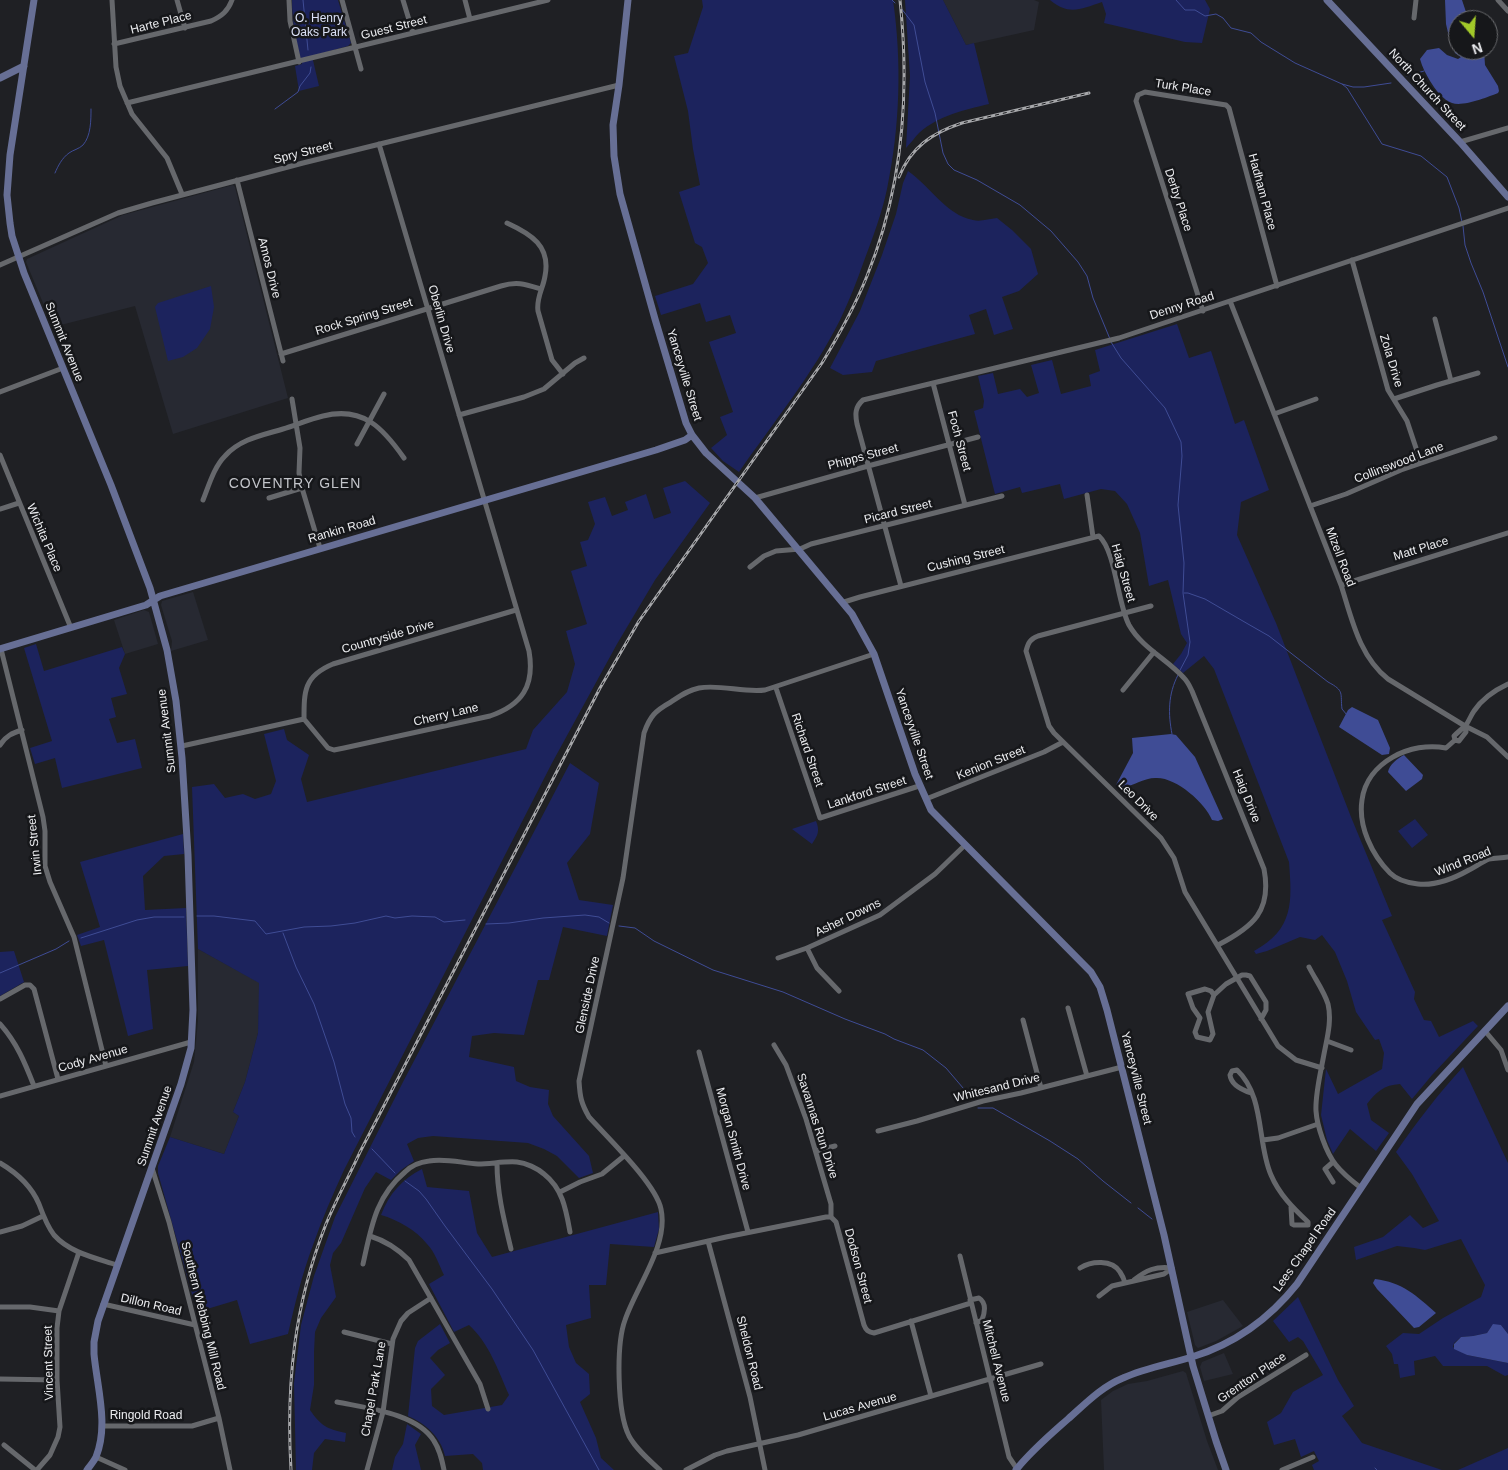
<!DOCTYPE html>
<html>
<head>
<meta charset="utf-8">
<style>
	body { margin:0 }
	#map { position:relative; width:1508px; height:1470px; overflow:hidden; background:#1f2024; font-family:Arial,sans-serif }
	canvas { display:block }
	.north { position:absolute; left:1448px; top:10px; width:50px; height:50px; box-sizing:border-box; background:#16171a; border:1px solid #6c6d70; border-radius:50%; rotate:162deg; font-size:14px; font-weight:700; line-height:20px; text-align:center; color:#ecedf0 }
	.north::after { content:''; display:block; margin:auto; width:18px; height:22px; background:#a2c929; clip-path:polygon(50% 0,100% 100%,50% 72%,0 100%) }
</style>
</head>
<body>
<div id="map">
<canvas width="1508" height="1470"></canvas>
<div class="north">N</div>
</div>
<script>
const g = document.querySelector('canvas').getContext('2d');
g.lineJoin = 'round';
function fillPath(path, color) {
  g.fillStyle = color;
  g.fill(path, 'evenodd');
}
function trace(path, color, width, dash) {
  g.strokeStyle = color;
  g.lineWidth = width;
  g.lineCap = dash ? 'butt' : 'round';
  g.setLineDash(dash || []);
  g.stroke(path);
}
function drawText(font, color, halo, rows, align = 'center') {
  g.font = font + ' Arial,sans-serif';
  g.lineWidth = 5;
  g.setLineDash([]);
  g.textBaseline = 'middle';
  g.strokeStyle = halo;
  g.fillStyle = color;
  for (const [text, x, y, turn = 0] of rows) {
    g.save();
    g.translate(x, y);
    g.rotate((+turn || 0) * Math.PI / 180);
    g.textAlign = isNaN(turn) ? turn : align;
    if (halo) g.strokeText(text, 0, 0);
    g.fillText(text, 0, 0);
    g.restore();
  }
}
const built = new Path2D(`
	M943 0H1034L1039 2 1034 30 966 45Z
	M233 185 235 187 288 398 173 434 135 306 53 327 26 262 27 259 123 215Z
	M193 592 208 640 171 651 172 641 161 605 162 601Z
	M144 610 149 612 158 644 125 654 114 620Z
	M198 949 260 983 258 1033 245 1082 233 1112 239 1116 224 1154 170 1137 194 1062 198 1021Z
	M1223 1300 1243 1326 1216 1341 1198 1348 1195 1345 1187 1312Z
	M1224 1353 1233 1374 1204 1381 1200 1367 1202 1362Z
	M1183 1371 1186 1373 1207 1441 1218 1470H1104L1101 1400 1113 1391 1128 1384 1147 1381Z`);
const green = new Path2D(`
	M292 0H338L351 43 348 46 312 56 319 86 299 91 295 66 302 64C296 42 292 22 292 0Z
	M702 0H893C902 62 900 127 887 189 882 213 873 237 864 261 857 281 849 301 840 320 813 374 773 423 739 472L723 461 711 448 727 435 720 417 733 412 709 342 736 333 730 315 706 322 700 303 661 315 655 296 693 284 708 263 702 247 695 243 679 192 700 185 693 149 688 111 674 56 688 53 703 7Z
	M905 0H943L966 45 974 43 989 104C965 110 939 115 919 133 915 137 911 143 906 148L910 76Z
	M1050 0H1205L1210 9 1202 43 1185 42 1104 23 1106 14 1102 2C1081 9 1069 16 1050 0Z
	M908 171C930 186 946 215 973 220 980 222 989 219 997 218L1012 230 1031 249 1038 274 1019 291 1002 297 1013 329 994 335 986 309 969 315 975 334 876 361 872 372 843 375 830 368 860 311 882 255 896 214 903 183Z
	M211 286 214 307 210 329 197 348 183 357 168 361 155 307 158 303Z
	M1177 324 1189 358 1211 351 1235 424 1244 420 1269 490 1241 502 1237 535 1276 623 1351 817 1392 916 1382 920 1415 992 1414 999 1424 1020 1431 1021 1439 1037 1473 1021 1478 1026 1432 1075 1412 1099 1400 1084C1384 1085 1376 1092 1367 1104L1371 1120 1389 1133 1376 1151 1350 1129 1333 1154 1327 1140 1321 1115 1326 1069 1338 1094 1382 1069 1384 1053 1379 1039 1375 1040 1356 1012 1347 981 1335 952 1322 935 1315 940 1300 937 1267 951 1256 954 1254 951C1294 929 1292 902 1289 862L1214 669 1204 656 1183 673 1173 664 1181 654 1187 643 1181 634 1168 580 1149 586 1140 533 1127 504 1115 491 1101 489 1064 499 1060 484 1022 493 1020 487 995 494 974 411 983 408 984 401 978 376 993 373 998 394 1020 389 1027 397 1039 393 1031 365 1052 360 1061 394 1091 386 1089 375 1100 371 1095 350Z
	M685 481 710 503 655 580 617 644 552 763 344 1170C333 1194 322 1219 313 1245 302 1274 295 1304 288 1334L250 1344 237 1300 197 1312 158 1173V1166L170 1137 224 1154 239 1116 233 1112 245 1082 258 1033 259 983 198 949 192 787 214 784 225 798 243 794 255 799 271 794 276 781 264 734 284 729 287 740 309 755 301 779 307 802 526 749 533 730 567 692 575 664 566 631 587 624 571 571 587 566 580 542 588 540 595 524 588 502 605 497 612 516 628 510 625 502 646 494 654 519 671 513 663 488Z
	M36 644 44 671 122 647 125 654 119 668 127 694 111 698 116 717 109 719 117 743 135 739 142 768 62 788 55 758 35 764 30 748 52 741 24 648Z
	M570 763 599 783 590 834 567 863 579 900 613 905 607 936 563 927 549 980H538L524 1035 494 1033 472 1036 469 1057 514 1067 516 1081 530 1087 549 1090 548 1104 553 1116 589 1156 593 1173 579 1178 557 1156 544 1149 528 1143 433 1136 418 1138 407 1144 414 1161 401 1170 391 1180 376 1172 365 1188 341 1243 333 1253 330 1265 336 1297 321 1318 315 1332 314 1352V1385L310 1410C321 1426 327 1429 346 1433L345 1442 325 1439 314 1453 312 1470H296L294 1383 301 1325 314 1276 335 1217 404 1080Z
	M1415 819 1428 835 1412 848 1398 831Z
	M816 821C820 831 818 835 812 844L792 829Z
	M183 834 184 854 164 856 143 876 145 910 186 908 188 966 147 970 153 1029 128 1036 104 940 81 946 77 935 100 927 80 862Z
	M14 951 24 982 0 996V952Z
	M1463 1067 1508 1163V1334L1501 1325 1491 1327 1487 1333 1473 1336 1461 1337 1454 1343 1453 1347 1467 1355 1508 1363V1375L1505 1376 1487 1366H1443L1435 1356 1414 1361 1415 1375 1400 1378 1398 1364H1394L1392 1354 1386 1346 1403 1333 1419 1334 1443 1318 1481 1297 1485 1285 1461 1239 1425 1250 1414 1248 1397 1246 1356 1260 1354 1247 1383 1237 1410 1215 1423 1228 1439 1221 1412 1174 1396 1152C1417 1122 1438 1094 1463 1067Z
	M422 1169 427 1187 469 1191 477 1233 492 1257 658 1212 659 1229 654 1247 610 1244 606 1285H589L591 1318 566 1325 569 1347 576 1363 589 1374 590 1394 580 1402 596 1438 601 1458 614 1470H483L482 1463 473 1454 445 1456C441 1437 425 1423 408 1416L415 1348 418 1341 440 1324 450 1343 438 1350 430 1358 445 1375 431 1389 432 1406 444 1415 502 1405 509 1395C498 1370 489 1343 469 1325L454 1332 429 1284 444 1275C439 1265 435 1252 427 1244 416 1230 398 1220 381 1215 389 1194 402 1179 422 1169Z
	M1298 1297 1338 1380 1354 1406 1342 1416 1362 1443 1442 1470H1314L1312 1465 1319 1461 1314 1451 1301 1457 1295 1439 1274 1445 1267 1422 1281 1413 1293 1392 1323 1375 1303 1341 1298 1337 1289 1342 1273 1321Z
	M407 1424 421 1434 415 1445 421 1470H392L395 1457 403 1444Z
	M1508 1448V1470H1458Z`);
const water = new Path2D(`
	M1445 0H1462L1468 18 1471 20H1458V50H1484L1485 65 1498 86 1499 91 1498 93C1488 97 1463 107 1452 103 1443 100 1435 89 1430 81 1426 74 1422 67 1420 59L1427 50 1439 48 1447 55 1458 59 1461 57 1455 53 1453 41 1449 37 1446 24Z
	M1352 707 1378 720 1390 748 1389 754 1382 755 1339 727 1348 710Z
	M1171 734 1176 735 1195 757 1223 819 1218 821 1212 820C1205 803 1177 778 1157 778 1146 777 1134 785 1123 788L1116 785 1133 753 1132 738Z
	M1404 755 1423 775 1422 779 1406 791 1388 772C1389 765 1398 758 1404 755Z
	M1375 1279C1402 1282 1417 1296 1436 1313L1419 1327 1414 1328 1377 1289 1373 1283Z
	M1493 1324 1501 1325 1508 1334V1363L1467 1355 1454 1349V1344L1461 1337 1473 1336 1487 1333Z`);
const stream = new Path2D(`
	M303 0 308 50
	M892 0 895 3
	M1176 0 1185 10H1195L1205 16 1216 14 1223 18 1231 28 1251 33 1261 42 1295 63 1342 84 1353 87H1364L1391 83
	M901 8 914 25 925 82 935 113 943 153 948 164 954 170 977 180 1020 205 1051 231 1078 262 1087 276 1093 298 1110 339
	M1407 76 1424 71
	M1342 84 1347 88 1382 144 1421 156 1447 177 1459 208 1462 222
	M275 109 298 92 300 86 310 73 311 67
	M55 173C58 166 62 158 69 153 73 150 79 149 83 145 91 136 91 120 91 109
	M1463 226 1465 245 1471 263 1483 292 1508 367
	M1111 342 1121 358 1165 408 1181 442 1182 456 1178 505 1184 563 1183 593 1190 642 1188 655 1179 672
	M1184 593H1188L1205 599 1248 624 1269 636 1328 682C1345 691 1340 693 1342 709L1347 715
	M1172 734C1168 714 1168 694 1178 675
	M197 916H214L255 921 266 934 304 927 331 926 355 923 386 916 395 918 412 916 435 917 444 922 465 920
	M486 924 509 923 543 918 585 915 599 917 609 923
	M619 926 635 928 654 941 713 970 783 992 845 1019 885 1034 894 1039 923 1050 946 1068 969 1095
	M283 933 296 967 314 1004 334 1062 345 1104 351 1118 352 1132 355 1137
	M81 938 137 920 154 917H184
	M0 973 56 949 69 941
	M978 1108H993L1050 1141 1078 1159 1103 1181 1131 1203
	M372 1149 395 1173
	M405 1181 419 1191 426 1199 445 1226 492 1289 533 1350 599 1470
	M1138 1208 1152 1219
	M1375 1468 1377 1470`);
const street = new Path2D(`
	M112 0 116 67 120 86 132 114 167 158 182 194
	M177 0 185 28
	M289 0 290 21 299 62
	M342 0 361 69
	M403 0 413 33
	M465 0 470 19
	M1498 0 1508 11
	M1414 18 1416 0
	M114 44 211 21C222 16 228 11 232 0
	M127 103 548 0
	M1460 142 1508 128
	M237 180 283 361
	M507 223C531 234 551 246 545 276 543 289 536 298 538 311L552 360 563 374
	M1352 260 1388 390 1407 421 1421 463
	M0 265 118 213 152 203 303 163 619 85
	M1230 301 1341 585C1352 619 1359 656 1388 679L1465 726 1487 737 1508 757
	M1203 311 1136 101 1138 95 1145 92 1226 105 1229 108 1277 286
	M1435 319 1451 381
	M281 354 501 286C517 281 525 284 541 289
	M933 383 965 505
	M0 392 63 368
	M292 399 300 448 299 473 302 488 320 548
	M1394 399 1437 385 1478 373
	M1274 414 1316 399
	M459 415 524 397 544 389 575 363 584 358
	M357 444 384 394
	M0 455 71 628
	M1087 495 1093 537
	M269 498 302 488
	M755 498 868 466 978 437
	M203 500C209 485 214 467 225 456 240 439 263 435 283 429 296 425 310 419 323 416 363 406 383 428 404 458
	M1310 506 1346 494 1401 470 1495 438
	M0 509 19 503
	M750 567 764 556 776 551 800 549 811 544 1002 496
	M1341 585 1508 533
	M901 586 857 424C855 414 855 407 863 400L1119 338 1508 208
	M844 602 860 597 1099 536C1116 552 1117 602 1129 625 1142 648 1167 659 1184 678 1188 682 1190 687 1192 691L1264 869C1272 911 1253 927 1218 945
	M1151 606 1038 636C1030 639 1028 643 1026 651L1049 726 1054 733 1161 838 1174 858 1185 892 1278 1046 1296 1060 1322 1068
	M1 649 43 817 45 831V866L50 882 74 937 106 1066
	M776 688 820 818 919 786
	M1123 690 1154 652
	M304 719C304 691 304 676 333 664L516 610
	M1465 726 1466 732 1459 741 1455 740 1454 736C1458 732 1462 729 1466 725 1469 721 1471 715 1474 711 1482 699 1495 690 1508 684
	M1455 740 1446 748C1411 741 1367 762 1362 800 1358 826 1372 855 1390 873 1397 880 1409 883 1418 884 1436 886 1453 879 1469 870 1475 867 1482 862 1489 859 1495 858 1502 858 1508 857
	M0 745C6 736 12 733 22 730
	M182 746 304 719 328 748 334 750 344 748 490 716C522 705 535 686 529 651L379 144
	M926 799 1044 752 1063 742
	M807 948 817 968 839 991
	M778 958 807 948 880 915 935 874 965 845
	M1309 967C1315 979 1324 991 1328 1004 1332 1021 1327 1038 1324 1054 1321 1071 1315 1094 1316 1111 1317 1126 1326 1153 1336 1165 1343 1174 1352 1181 1361 1188
	M1214 995 1211 991 1205 989 1188 994 1193 1008 1200 1018 1195 1032 1197 1037 1210 1040 1213 1034 1208 1012 1214 995 1226 984 1242 975H1246L1250 976 1266 1002V1010L1261 1019
	M0 999 25 985H30L34 989 58 1079
	M1068 1008 1087 1076
	M1023 1020 1041 1088
	M0 1024C17 1043 25 1063 34 1086
	M1485 1031 1501 1050 1508 1070
	M1327 1041 1351 1050
	M774 1045 786 1065 806 1119 831 1204V1217
	M699 1052 748 1232
	M1251 1093C1242 1090 1231 1085 1230 1075L1232 1071 1237 1070C1265 1096 1257 1144 1271 1175 1279 1194 1293 1208 1308 1222V1225H1294L1292 1224 1291 1207
	M0 1096 191 1042
	M878 1131 917 1121 983 1101 1021 1093 1122 1067
	M1263 1140 1278 1138 1318 1124
	M816 1151 835 1146
	M0 1163C17 1173 31 1185 39 1204 43 1215 47 1226 54 1235 70 1253 96 1258 117 1265
	M497 1163C497 1193 504 1220 511 1249
	M152 1168 169 1222 219 1418 230 1470
	M1333 1182 1325 1169 1333 1162
	M560 1192 580 1182 602 1174 624 1156
	M0 1232 22 1226 43 1216
	M370 1236C386 1241 397 1248 409 1260L480 1384 488 1409
	M708 1241 750 1397 765 1470
	M655 1253 726 1237 826 1217H831L836 1222 864 1325C866 1330 868 1332 874 1333L971 1303
	M960 1256 1009 1457 1017 1469
	M363 1264C371 1229 375 1197 405 1172 411 1166 420 1162 429 1161 445 1158 462 1163 478 1164 491 1164 504 1161 517 1162 526 1163 537 1168 544 1174 563 1189 566 1210 570 1232
	M1080 1268C1091 1261 1112 1259 1120 1272 1122 1275 1124 1279 1125 1283
	M1134 1280C1146 1270 1156 1266 1172 1268
	M1099 1296 1112 1286 1164 1274 1172 1268
	M970 1300 979 1298C987 1303 985 1312 982 1320L976 1323
	M103 1304 195 1325
	M0 1307H30L59 1311
	M911 1321 931 1396
	M344 1332 392 1344
	M0 1379 57 1380
	M337 1402C366 1408 417 1413 434 1441 440 1450 442 1460 444 1470
	M1208 1416 1222 1411 1238 1397 1306 1355
	M102 1426H192L219 1418
	M4 1445 35 1470
	M96 1457 125 1470
	M37 1470 50 1455 58 1437 60 1427 57 1380V1328L59 1311 79 1252
	M367 1470 383 1412 393 1339 401 1321 408 1313 431 1298
	M660 1470C649 1460 636 1449 629 1436 617 1412 616 1345 625 1320 636 1287 669 1245 661 1209 656 1184 608 1138 589 1117 581 1103 580 1097 579 1081L623 878 644 733C650 716 655 711 671 702 680 696 688 690 699 688 720 684 744 693 765 690L874 654
	M686 1470 715 1455 727 1451 798 1435 1041 1364
	M1282 1470 1313 1457`);
const secondary = new Path2D(`
	M34 0 10 155 7 195 10 223 12 236 24 273 111 485 150 588 167 650 176 701 182 758 188 855 193 1010 191 1048 181 1084 98 1321 94 1342V1354C97 1387 109 1425 96 1457 94 1461 90 1466 87 1470
	M628 0 619 85 613 125 614 156 620 194 655 319 686 423 692 435 706 453 755 498 852 614 874 654 915 774 931 810 1091 972 1100 987 1107 1010 1164 1235 1193 1366 1216 1441 1226 1470
	M1327 0 1460 142 1508 197
	M0 78 24 66
	M0 649 146 605 160 596 656 450 685 440 692 435
	M1016 1470C1031 1451 1050 1435 1068 1419 1085 1404 1101 1387 1123 1378 1145 1368 1169 1364 1192 1357 1234 1344 1270 1318 1297 1284L1417 1104 1508 1006`);
const rail = new Path2D(`
	M899 177C911 147 932 133 962 123L1089 93
	M291 1470C286 1384 294 1305 326 1224 336 1200 349 1176 360 1152L600 688 639 621 822 363C839 335 855 306 867 276 903 187 910 94 900 0`);
const parkNames = [
	["O. Henry",319,19],
	["Oaks Park",319,33]
];
const streetNames = [
	["Harte Place",161,23,-14],
	["Guest Street",394,28,-14],
	["Turk Place",1183,88,9],
	["North Church Street",1427,90,47],
	["Spry Street",303,153,-14],
	["Hadham Place",1262,192,75],
	["Derby Place",1178,200,72],
	["Amos Drive",269,268,76],
	["Denny Road",1182,306,-18],
	["Rock Spring Street",364,317,-17],
	["Oberlin Drive",441,319,74],
	["Summit Avenue",64,342,68],
	["Zola Drive",1391,361,73],
	["Yanceyville Street",684,375,73],
	["Foch Street",959,441,75],
	["Phipps Street",863,457,-15],
	["Collinswood Lane",1399,463,-21],
	["Picard Street",898,512,-14],
	["Rankin Road",342,530,-16],
	["Wichita Place",44,538,67],
	["Matt Place",1421,549,-17],
	["Mizell Road",1340,557,69],
	["Cushing Street",966,559,-14],
	["Haig Street",1123,573,74],
	["Countryside Drive",388,637,-16],
	["Cherry Lane",446,715,-13],
	["Summit Avenue",167,731,-97],
	["Yanceyville Street",914,734,71],
	["Richard Street",807,750,71],
	["Kenion Street",991,763,-22],
	["Lankford Street",867,793,-18],
	["Haig Drive",1246,796,68],
	["Leo Drive",1138,801,45],
	["Irwin Street",35,845,-96],
	["Wind Road",1463,862,-22],
	["Asher Downs",848,918,-26],
	["Glenside Drive",588,995,-78],
	["Cody Avenue",93,1059,-16],
	["Yanceyville Street",1136,1078,76],
	["Whitesand Drive",997,1088,-14],
	["Summit Avenue",155,1126,-71],
	["Savannas Run Drive",817,1126,72],
	["Morgan Smith Drive",733,1139,75],
	["Lees Chapel Road",1305,1250,-55],
	["Dodson Street",858,1266,75],
	["Dillon Road",151,1305,13],
	["Southern Webbing Mill Road",203,1316,76],
	["Sheldon Road",749,1353,76],
	["Mitchell Avenue",996,1361,76],
	["Vincent Street",49,1363,-91],
	["Grentton Place",1252,1378,-34],
	["Chapel Park Lane",374,1389,-80],
	["Lucas Avenue",860,1407,-16],
	["Ringold Road",146,1416]
];
const neighbourhoodNames = [
	["COVENTRY GLEN",295,484]
];
fillPath(built, '#272932');
fillPath(green, '#1c235d');
fillPath(water, '#3f4c95');
trace(stream, '#3f4c95', 1);
trace(street, '#66686c', 5);
trace(secondary, '#676f95', 7);
trace(rail, '#a6a7aa', 3);
trace(rail, '#16171a', 1, [4]);
drawText('12px', '#dce2f7', '#16171a', parkNames);
drawText('12px', '#ecedf0', '#16171a', streetNames);
g.letterSpacing = '1px';
drawText('14px', '#c3c5ca', '#16171a', neighbourhoodNames);
g.letterSpacing = '0px';
</script>
</body>
</html>
